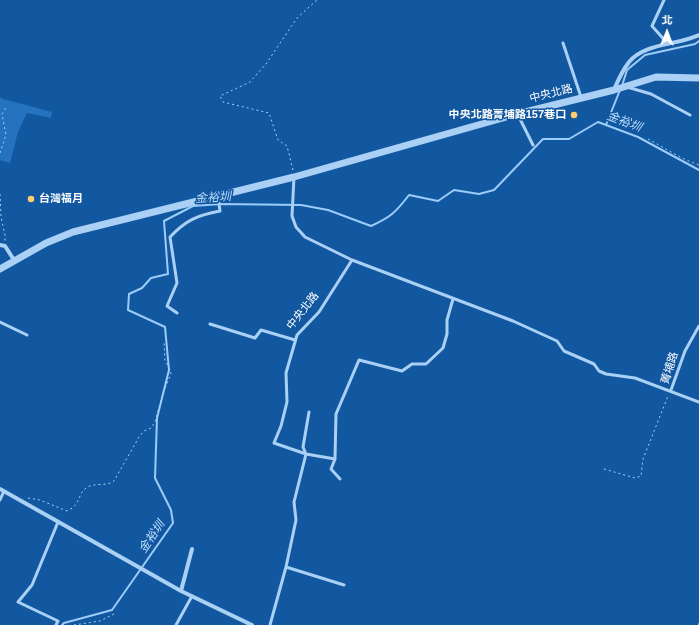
<!DOCTYPE html>
<html>
<head>
<meta charset="utf-8">
<style>
	body { margin:0 }
	#map { position:relative; width:699px; height:625px; overflow:hidden; background:#1258a0; font-family:Arial,"Noto Sans TC",sans-serif }
	canvas { display:block }
	.north { position:absolute; left:647px; top:12px; width:40px; height:40px; -webkit-text-stroke:3px #1258a0; paint-order:stroke; rotate:1deg; font-size:11px; font-weight:700; line-height:16px; text-align:center; color:#fff }
	.north::after { content:''; display:block; margin:auto; width:14px; height:18px; background:#fff; clip-path:polygon(50% 0,100% 100%,50% 72%,0 100%) }
</style>
</head>
<body>
<div id="map">
<canvas width="699" height="625"></canvas>
<div class="north">北</div>
</div>
<script>
const g = document.querySelector('canvas').getContext('2d');
g.lineJoin = 'round';
function fillPath(path, color) {
  g.fillStyle = color;
  g.fill(path, 'evenodd');
}
function trace(path, color, width, dash) {
  g.strokeStyle = color;
  g.lineWidth = width;
  g.lineCap = dash ? 'butt' : 'round';
  g.setLineDash(dash || []);
  g.stroke(path);
}
function drawText(font, color, halo, rows, align = 'center') {
  g.font = font + ' Arial,"Noto Sans TC",sans-serif';
  g.lineWidth = 3;
  g.setLineDash([]);
  g.textBaseline = 'middle';
  g.strokeStyle = halo;
  g.fillStyle = color;
  for (const [text, x, y, turn = 0] of rows) {
    g.save();
    g.translate(x, y);
    g.rotate((+turn || 0) * Math.PI / 180);
    g.textAlign = isNaN(turn) ? turn : align;
    if (halo) g.strokeText(text, 0, 0);
    g.fillText(text, 0, 0);
    g.restore();
  }
}
const green = new Path2D(`
	M0 97 3 99 52 112 51 118 27 113 18 132 10 163 0 160Z`);
const stream = new Path2D(`
	M622 86 627 70 645 55 695 44 699 41
	M606 125 620 90
	M62 625 64 623 112 610 173 523 171 510 155 478 157 418 169 370 165 327 128 310 129 294 142 288 151 278 168 274 164 221 193 206 221 204 301 205 328 210 371 226C391 217 396 212 409 195L438 201 454 190 479 194 494 190 543 139H569L598 122 638 137 699 170
	M699 625V624`);
const path = new Path2D(`
	M648 139C665 148 681 159 699 165
	M0 153 6 135 2 114 7 106
	M293 170 287 146 278 140 269 113 223 102 220 96 250 82 266 64 297 18 317 0
	M0 194 1 217 5 235V241
	M604 469 635 478 641 476 643 459 668 396
	M28 498 40 500 67 511C81 505 77 495 86 488 94 482 106 487 114 481L139 437 144 431 151 428 155 422 163 393 171 374 170 370 165 360 164 342
	M74 625 100 621 114 614`);
const service = new Path2D(`
	M664 0 652 26 668 44
	M563 43 581 97
	M627 87 651 94 690 115
	M518 115 533 145
	M294 177 292 216 296 227 305 237 352 260 513 321 557 341 564 351 594 364 599 371 606 374 635 378 699 402
	M177 313 167 306 177 283 170 237C186 220 198 215 220 211L218 197
	M0 322 27 335
	M210 324 255 338 261 330 295 340
	M671 390 685 351 699 326
	M309 412 303 447 306 454 335 459 336 414 359 360 402 371 412 364H426L443 348 447 334V320L453 299
	M335 459 331 469 340 479
	M0 500 4 491
	M286 567 344 585
	M56 625 58 621 18 602 32 585 58 522
	M176 625 192 596
	M270 625 286 567 296 520 294 502 306 454 274 443 281 426 287 402 286 373 297 335 319 312 352 260`);
const minor = new Path2D(`
	M614 90C618 80 623 70 629 62 644 43 678 45 699 35
	M0 245 5 246 14 260
	M0 489 181 591 252 625
	M181 591 192 549`);
const tertiary = new Path2D(`
	M0 269 46 243 73 232 294 177 517 114 614 90 656 77 699 78`);
const markers = [
	[574,115,4,"#ffcd6d"],
	[31,199,4,"#ffcd6d"]
];
const streetNames = [
	["中央北路",551,94,-14],
	["中央北路",303,311,-52],
	["菁埔路",670,368,-73]
];
const poiNames = [
	["中央北路菁埔路157巷口",566,115],
	["台灣福月",39,199,"left"]
];
const waterNames = [
	["金裕圳",624,122,21],
	["金裕圳",213,198,-3],
	["金裕圳",152,537,-56]
];
fillPath(green, '#2573be');
trace(stream, '#9cccf8', 2);
trace(path, '#aad0f5', 1, [2, 3]);
trace(service, '#aad0f5', 3);
trace(minor, '#aad0f5', 4);
trace(tertiary, '#aad0f5', 7);
for (const [x, y, r, color] of markers) {
  const dot = new Path2D();
  dot.arc(x, y, r, 0, 2 * Math.PI);
  g.fillStyle = color;
  g.fill(dot);
  trace(dot, '#1258a0', 1.5);
}
drawText('11px', '#fff', '#1258a0', streetNames);
drawText('bold 11px', '#fff', '#1258a0', poiNames, 'right');
drawText('italic 12px', '#b7dafb', '#1258a0', waterNames);
</script>
</body>
</html>
